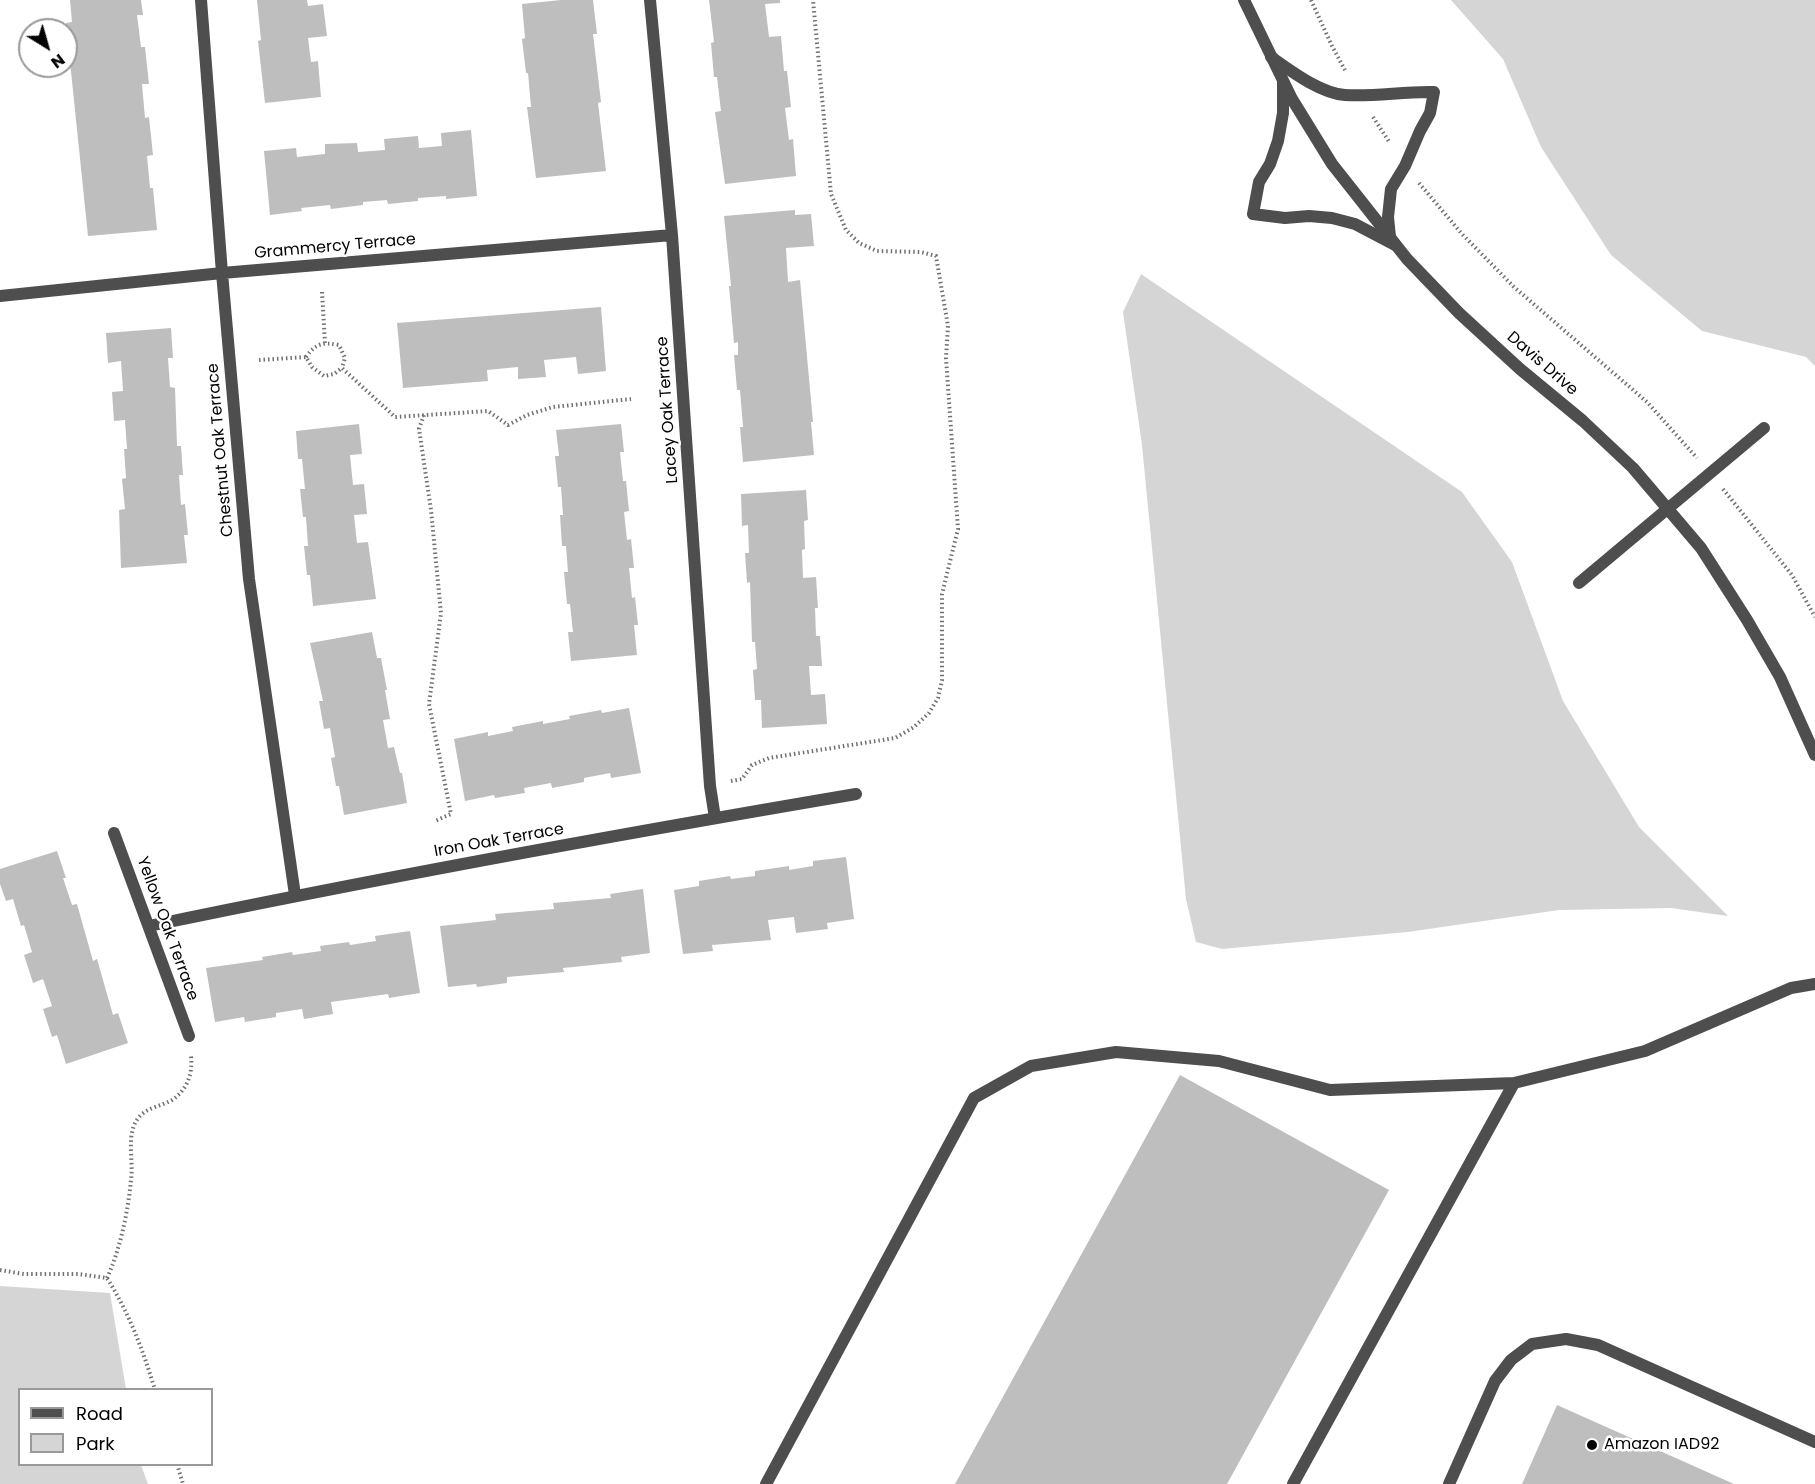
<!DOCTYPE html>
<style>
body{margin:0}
#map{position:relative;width:1815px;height:1484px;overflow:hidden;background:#fff;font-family:Poppins,sans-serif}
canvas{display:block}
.legend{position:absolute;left:18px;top:1388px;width:195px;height:78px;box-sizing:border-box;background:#fff;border:2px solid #999;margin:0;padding:8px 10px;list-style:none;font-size:18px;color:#000}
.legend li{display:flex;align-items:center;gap:12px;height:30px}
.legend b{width:30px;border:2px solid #999}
.north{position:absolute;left:18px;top:18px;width:60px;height:60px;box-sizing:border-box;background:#fff;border:2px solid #999;border-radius:50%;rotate:143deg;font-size:16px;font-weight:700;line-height:24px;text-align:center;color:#000}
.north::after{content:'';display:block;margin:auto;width:21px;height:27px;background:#000;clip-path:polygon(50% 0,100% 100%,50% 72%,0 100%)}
</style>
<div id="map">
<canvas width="1815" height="1484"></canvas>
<ul class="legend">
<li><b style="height:8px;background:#4e4e4e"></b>Road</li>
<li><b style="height:16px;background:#d5d5d5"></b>Park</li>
</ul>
<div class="north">N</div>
</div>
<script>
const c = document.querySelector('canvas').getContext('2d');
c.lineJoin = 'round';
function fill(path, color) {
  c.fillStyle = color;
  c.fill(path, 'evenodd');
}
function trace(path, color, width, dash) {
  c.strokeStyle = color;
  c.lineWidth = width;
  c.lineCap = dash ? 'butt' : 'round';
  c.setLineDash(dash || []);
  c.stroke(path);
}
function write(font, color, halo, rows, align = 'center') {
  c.font = font + ' Poppins,sans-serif';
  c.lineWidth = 5;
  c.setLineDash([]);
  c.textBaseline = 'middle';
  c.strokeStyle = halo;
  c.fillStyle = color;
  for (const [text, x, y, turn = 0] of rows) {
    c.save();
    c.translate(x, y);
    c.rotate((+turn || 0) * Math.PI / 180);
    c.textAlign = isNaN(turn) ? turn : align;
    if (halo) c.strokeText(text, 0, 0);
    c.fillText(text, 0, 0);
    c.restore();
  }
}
fill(new Path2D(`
 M1451,0H1815V366L1806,357L1702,331L1611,255L1541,147L1503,59Z
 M1141,274L1462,492L1512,562L1563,701L1639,827L1728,916L1671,908L1559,910L1408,932L1222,949L1196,942L1186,899L1142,445L1123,312Z
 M0,1286L110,1293L126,1389L20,1390V1464L141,1465L148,1484H0Z`), '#d5d5d5');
fill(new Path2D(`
 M70,0H141L143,15H137L141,47H145L149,84H142L145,118L149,117L153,155L147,156L150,188H153L157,230L88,236L66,23L72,22Z
 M257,0H307L308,6L323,4L327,36L308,38L311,62L318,61L321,97L265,103L258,41L261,40Z
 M561,0H593L597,34H593L601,102L598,103L606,171L536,178L527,107H531L528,73H526L522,39L525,38L522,4Z
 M709,0H780V3L765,4L769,37L781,36L784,71H787L791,107L785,108L789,140L793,139L796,176L725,184L715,112L721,111L717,77H714L711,43L714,42Z
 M471,130L477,196L446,199V196L418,198V201L388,204L387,200L363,202V205L331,209L330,205L301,208L302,211L270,215L264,151L296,148L297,157L325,154V144L357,143L358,152L385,150L384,139L418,136L419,148L442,146L441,133Z
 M795,210V215L811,214L814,246L786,248L788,282L800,280L813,422H811L814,455L743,462L740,427H743L740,390H737L734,355H738V342L734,343L729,286H731L724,216Z
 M601,307L606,371L578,374L576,357L544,360L546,377L518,379V367L487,370L488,381L403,388L397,323Z
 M171,328L173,358H168L170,387L175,388L177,446H181L183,475H179L181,505L185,504L188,535H184L187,563L121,568L119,510L125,509L122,479L126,478L124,449H127L125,420L114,421L112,392L123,391L121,361L108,363L106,333Z
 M359,424L362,454L350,455L353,485L364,484L367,514L354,515L357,543L368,542L376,599L313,606L310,575H307L304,546H308L306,517H303L300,489H305L302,459H298L296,431Z
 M621,424L624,452H620L623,481H626L629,511L624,512L627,540L631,539L634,568H629L632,598L635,597L638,625H634L637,655L571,661L568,632H573L570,604H567L564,572H568L566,546H562L560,515H563L561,487H558L555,456H559L556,430Z
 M806,490L808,520L804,521L805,549L802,550L803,578L816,577L818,608H815L816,636H820L822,666H809L811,695L825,694L827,724L762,728L761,700H755L753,670L757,669L755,642H752L750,582L747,583L745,553H749L748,525L742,526L741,494Z
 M372,632L377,658H381L387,690H385L390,719L383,720L388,748L394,747L400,773H402L407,803L344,815L339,786H336L331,758L335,757L330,728L324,729L319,701H323L310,643Z
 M629,708L641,773L611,778L610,773L584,778V782L552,788L551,783L524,788L525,793L495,798L494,795L465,801L454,739L488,732V736L513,731L512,727L543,721V724L570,719L569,716L601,710L602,713Z
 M57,851L66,878H63L72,905L77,904L93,961L97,959L113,1015L118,1013L128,1043L66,1064L57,1035L52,1037L43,1009L52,1006L43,979L33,983L24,955L32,952L24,925L21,926L13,899L6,901L0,884V869Z
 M846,857L854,919L827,923L828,929L796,933L794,917L768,920L771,940L712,945L713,951L683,954L674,890L699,886V881L730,876L731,879L755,876V871L789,866V870L813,866V861Z
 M643,889L650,953L621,957L622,962L563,968L564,972L507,977V983L477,987L476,984L448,987L440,926L496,920L495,914L554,909L553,903L611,898L610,894Z
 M410,931L420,993L389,998L388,994L331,1002L333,1014L304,1019L302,1009L276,1013V1017L245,1022L244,1017L215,1022L206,968L263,960L262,957L292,952L293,955L321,951L320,946L349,942L350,945L376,941L375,936Z
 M1180,1075L1389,1190L1227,1484H955Z
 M1557,1405L1734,1484H1522Z`), '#bebebe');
trace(new Path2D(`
 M1311,0L1332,46L1346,72
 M1373,117L1390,143
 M1419,183L1462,234L1514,287L1647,402L1697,458
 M322,292L325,343
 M306,357C316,343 323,342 339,345L345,358L342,368
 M259,360L306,357L312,367L324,376L334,374L342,368L395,417L488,411L508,425L527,415L553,407L631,399
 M424,415L419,429L431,510L441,613L429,704L451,814L435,821
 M1723,489L1792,575L1815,617
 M731,781L742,779L752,765L769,758L895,738L914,727L929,713L938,698L942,680V594L958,529L946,358L948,326L936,256L921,252L877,251L859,243L846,230L831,194L813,0
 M0,1270L24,1274H79L107,1278C129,1313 143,1350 155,1390
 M107,1278C120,1250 128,1212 131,1180C134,1160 125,1134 139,1117C148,1107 162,1106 172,1100C187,1090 193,1074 191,1056
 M177,1464L183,1484`), '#707070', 4, [1.5, 3]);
trace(new Path2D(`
 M1271,57C1291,71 1320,93 1345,95C1375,97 1404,91 1434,92L1430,113L1420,131L1405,166L1391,189L1388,217L1390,237
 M1283,82V113L1278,141L1270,164L1259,182L1253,214L1285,218L1309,216L1332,218L1355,224L1395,245
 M1579,583L1764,428
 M766,1484L974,1098L1031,1066L1116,1052L1219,1061L1330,1090L1514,1083L1645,1051L1791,988L1815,984
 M1293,1484L1514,1083
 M1449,1484L1495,1381L1511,1360L1532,1344L1566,1339L1598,1345L1815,1442`), '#4e4e4e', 12);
trace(new Path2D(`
 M201,0L222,273L249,579L295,895
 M650,0L672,235L710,786L715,818
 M0,296L222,273L672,235
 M114,833L189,1036
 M149,926C384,877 620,834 856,794`), '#4e4e4e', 12);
trace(new Path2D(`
 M1244,0L1292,99L1332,164L1407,259L1459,313L1520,369L1583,421L1633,468L1701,548L1747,620L1780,677L1815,755`), '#4e4e4e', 12);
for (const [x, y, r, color] of [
 [1592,1445,6,"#000"]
]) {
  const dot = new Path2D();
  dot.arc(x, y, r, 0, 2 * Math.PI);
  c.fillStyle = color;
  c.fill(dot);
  trace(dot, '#fff', 2);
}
write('16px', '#000', '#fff', [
 ["Grammercy Terrace",335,247,-5],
 ["Davis Drive",1542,364,41],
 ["Lacey Oak Terrace",668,410,-94],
 ["Chestnut Oak Terrace",221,450,-95],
 ["Iron Oak Terrace",499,841,-10],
 ["Yellow Oak Terrace",167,929,70]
]);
write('16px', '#000', '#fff', [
 ["Amazon IAD92",1604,1445]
], 'left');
</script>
